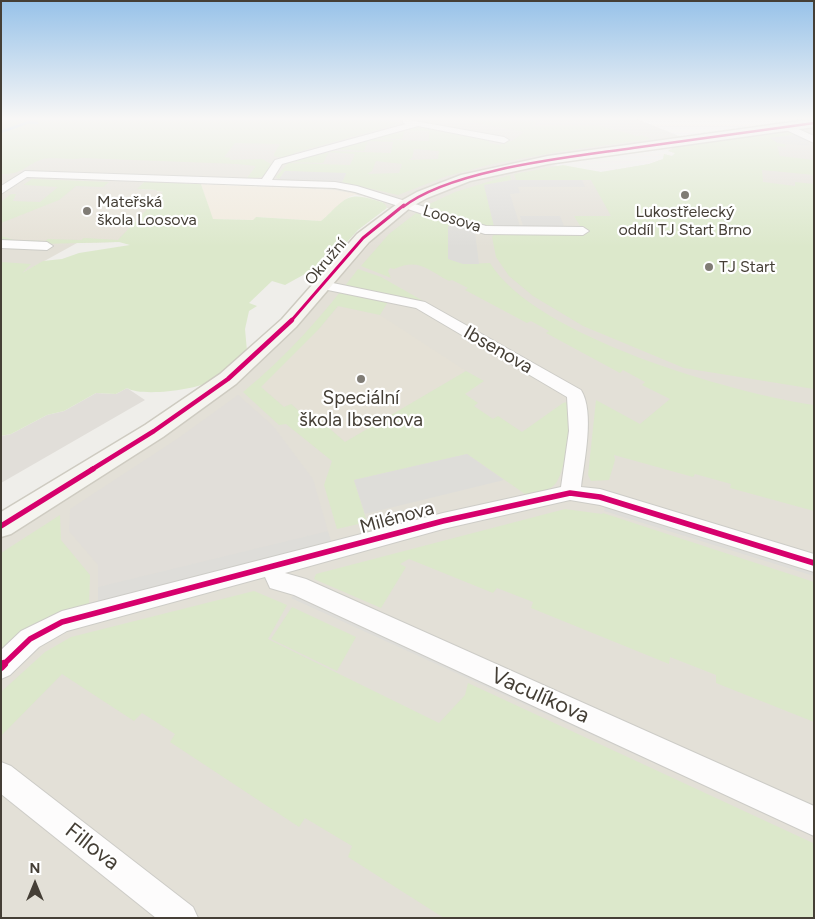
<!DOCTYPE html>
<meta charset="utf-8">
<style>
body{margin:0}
#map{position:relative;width:815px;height:919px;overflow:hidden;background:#efeeea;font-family:Figtree,sans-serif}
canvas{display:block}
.frame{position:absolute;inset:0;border:2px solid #453f36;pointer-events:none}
.north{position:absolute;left:10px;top:859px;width:50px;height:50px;-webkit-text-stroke:4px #fff;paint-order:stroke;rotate:0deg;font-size:14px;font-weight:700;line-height:20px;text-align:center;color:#453f36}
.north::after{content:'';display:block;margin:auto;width:18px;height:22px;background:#453f36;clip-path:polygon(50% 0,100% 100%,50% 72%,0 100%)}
</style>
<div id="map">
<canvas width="815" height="919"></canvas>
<div class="frame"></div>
<div class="north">N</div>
</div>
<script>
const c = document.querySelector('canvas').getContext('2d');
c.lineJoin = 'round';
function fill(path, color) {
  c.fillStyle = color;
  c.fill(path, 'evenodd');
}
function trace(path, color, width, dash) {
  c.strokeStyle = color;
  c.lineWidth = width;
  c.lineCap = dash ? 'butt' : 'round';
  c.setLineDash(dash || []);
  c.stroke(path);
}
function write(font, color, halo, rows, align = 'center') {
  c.font = font + ' Figtree,sans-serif';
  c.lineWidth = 4.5;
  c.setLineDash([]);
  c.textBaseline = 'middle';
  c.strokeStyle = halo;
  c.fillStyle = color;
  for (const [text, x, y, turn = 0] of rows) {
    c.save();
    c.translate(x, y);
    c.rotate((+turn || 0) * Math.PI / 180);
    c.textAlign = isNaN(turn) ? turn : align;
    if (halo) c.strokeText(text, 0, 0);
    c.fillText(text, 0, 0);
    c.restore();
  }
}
fill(new Path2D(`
 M247,119H637L684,138L501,166L475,173L413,195L391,208H387L382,202L362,196L334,190L145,181L138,189L158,190L119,242L77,243L19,275L1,280V159Z
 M814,126V918H1V536L234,385L300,323L381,231L400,214L428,198L451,187L491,174L544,164L601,172L608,171L649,164L663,159L664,154L672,156L675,153L668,151L673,147Z`), '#e3e0d7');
fill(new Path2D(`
 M201,184L334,190L357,194L349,197L321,221L256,217L254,220L212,219Z`), '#f1eadd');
fill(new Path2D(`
 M127,388L145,400L1,483V436L11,434L47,415L64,411L96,393L116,394Z
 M238,395L274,427L313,479L328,531L98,587V565L69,531L70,509L177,439Z`), '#e1ded9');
fill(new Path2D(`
 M74,188L164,192L118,240L84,238L82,240L48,239L45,241L14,240L1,236V223L59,200Z
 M338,306L380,315L466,371L345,442L321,421L314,424L291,404L284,407L261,387L318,330Z`), '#e5e1d6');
fill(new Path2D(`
 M1,119H384L402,123L294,153L297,155L283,158L274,156V154L280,144L235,143L224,157L231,158L229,160L262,159L271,164C268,177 260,179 247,178L256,166L237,164L82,158C70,161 50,156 40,160C25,166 21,175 1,174Z
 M456,119H535L541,120L532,126L596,125L638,136L642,135L651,139L563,151L492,164L447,176L398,195L342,182L346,174L285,171L279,179L276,177L288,163L350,165L355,154L329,152L323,163L291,162L330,151L391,153L393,142L368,141L364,151L336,149L370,139L429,141V131L405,130L402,139L374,138L411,127L428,128L489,140V143L500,145L508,140L512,141L524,132ZM414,149L439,151L438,159L408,160L412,158ZM376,161L402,164L399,173L367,174L372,171Z
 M783,131L797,134L771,138L778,143L785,144L786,147L777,146L780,156L814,160V175L762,170L763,182L795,186V182L814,184V389L684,368L583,326L533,296L509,276L496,257L492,237L495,234L584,232L574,216H611L591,180H516L514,174L563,165L601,172L649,164L663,159L664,154L672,156L675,153L668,151L685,143Z
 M510,175L511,180L484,185L494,226L489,228L423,207L455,192Z
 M32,179L109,182L103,187L76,186L59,200L1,223V202L11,194H16L13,201L40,202L58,187L23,185Z
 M145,181L201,184L213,219L253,220L256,217L321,221C343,202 345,190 375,200C381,202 385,202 387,208L358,230L338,252V257H331L323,264L285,285L272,281L249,303L257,306L249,311L245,329L247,351C236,361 224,374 211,381C196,390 141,397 127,388L116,394L96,393L64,411L47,415L11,434L1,436V262L31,264L22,273L43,261L62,259L79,253L130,245L119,242L42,244L1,242V236L14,240L45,241L48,239L81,240L84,238L118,240L163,192L156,191L157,190L137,189Z
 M416,213L454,225L448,226L463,264L490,263C534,336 731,393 814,405V511L730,488L731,484L695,474L693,477L614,455L615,460L609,480L591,481L588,475L596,400L640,424L670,399L642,385L645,382L623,370L620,373L546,333L549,331L531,321L527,323L465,290L468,288L452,280L449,281C426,269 419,258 394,269L390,268L388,271L391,278L361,266L389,234Z
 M358,269L381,277L425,302L392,295L380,315L338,306L318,330L261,387L284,407L291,404L314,424L321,421L345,442L466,371L484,381L465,394L478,403L474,406L493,419L498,416L522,432L563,403L571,401C570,420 567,468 556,483C550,491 537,493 528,496L467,454L354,480L367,522L337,529L324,485L332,461L286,424L279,425L243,392C287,356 324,314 358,269Z
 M565,509L602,514L603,513L814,582V722L716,683V675L670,657L669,664L531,608L533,602L497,588L493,593L409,559L400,564L406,567L381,608L314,579L316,574Z
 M60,515L61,540L90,575L89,606L1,654V553Z
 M254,591L287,605L268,639L439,723L465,695L468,683L813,843V918H444L348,857L352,846L305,818L299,827L170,742L175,734L142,713L134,721L62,674L1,736V692L45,652L71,637Z
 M292,607L356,637L337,671L271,639Z`), '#dce8cb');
fill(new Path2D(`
 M796,135L808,141L810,146L778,143L770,138Z
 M285,171L346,173L342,182L279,179Z
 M513,180H582L585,187H518L520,193L510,194L520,226H494L484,185Z
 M520,216H560L564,226H523Z
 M454,225L475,232L479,264H463L448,259V226Z
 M467,454L504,480L365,514L354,480Z
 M606,504L814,566V576L604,511Z
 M328,531L334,551L98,612V587Z
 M298,590L814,825V836L291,598Z`), '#deddd9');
trace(new Path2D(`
 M1,132L29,122L37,123`), '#bdd7eb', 2.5);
const street = new Path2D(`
 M403,119L504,137L509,140L504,143L418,126L282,164L272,180L335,182L357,186L486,226L583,227L589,231L583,235L485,234L355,192L335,188L27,177L1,194V186L25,171L262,179L275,160L406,124L403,123Z
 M787,124L814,136V143L784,129V125Z
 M1,240L47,242L53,246L47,250L1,248Z
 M323,281L425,302L581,390C595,412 584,462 581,487L600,489L814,554V572L600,505L570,500L443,529L285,573L306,579L814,806V836L294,595L270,588L265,577L67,631L39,647L10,675L1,679V650L21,631L62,611L443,513L561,487L569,431L567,397L416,308L318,288L316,285Z
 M1,762L11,766L193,907L198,918H156L1,794Z`);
const secondary = new Path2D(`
 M814,119V127L548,164L470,181L427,198L411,207L369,242L296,327L236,384L163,437L11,534L1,537V512L145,425L220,374L282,319L357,234L401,201L417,192L461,175L548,156Z`);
trace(street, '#cdccc7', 2);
trace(secondary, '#cecbc1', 3);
fill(street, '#fdfcfc');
fill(secondary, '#f5f4ef');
trace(new Path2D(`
 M403,207C451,169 572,157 633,148C693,140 754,131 814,123`), '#d6006c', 2.5);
trace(new Path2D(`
 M291,321L363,238L404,205`), '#d6006c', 3);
trace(new Path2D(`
 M91,470L154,431L228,379L292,320`), '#d6006c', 4.5);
trace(new Path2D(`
 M1,526L93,469
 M3,665L30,639L62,622L443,521L570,493L600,497L814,563`), '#d6006c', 5.5);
trace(new Path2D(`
 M1,667L4,664`), '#d6006c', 8);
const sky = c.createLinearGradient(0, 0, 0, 247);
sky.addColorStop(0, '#97c2e9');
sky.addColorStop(0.48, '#f8f7f6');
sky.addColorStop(1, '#f8f7f600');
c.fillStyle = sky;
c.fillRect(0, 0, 815, 247);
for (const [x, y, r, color] of [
 [685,195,5,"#807c75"],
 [87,211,5,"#807c75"],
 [709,267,5,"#807c75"],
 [361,379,5,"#807c75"]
]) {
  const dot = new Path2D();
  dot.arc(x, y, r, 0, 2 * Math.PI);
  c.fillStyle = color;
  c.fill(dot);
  trace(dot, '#fff', 2);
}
write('16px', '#453f36', '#fff', [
 ["Mateřská",97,202],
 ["škola Loosova",97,220],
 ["Lukostřelecký",685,212,"center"],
 ["oddíl TJ Start Brno",685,230,"center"],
 ["TJ Start",719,267]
], 'left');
write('16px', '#453f36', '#fff', [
 ["Loosova",452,219,17],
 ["Okružní",326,262,-50]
]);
write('19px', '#453f36', '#fff', [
 ["Ibsenova",498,350,30],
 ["Milénova",397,518,-15]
]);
write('19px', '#453f36', '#fff', [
 ["Speciální",361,398],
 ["škola Ibsenova",361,420]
]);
write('22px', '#453f36', '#fff', [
 ["Vaculíkova",540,696,24],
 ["Fillova",92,847,38]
]);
</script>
